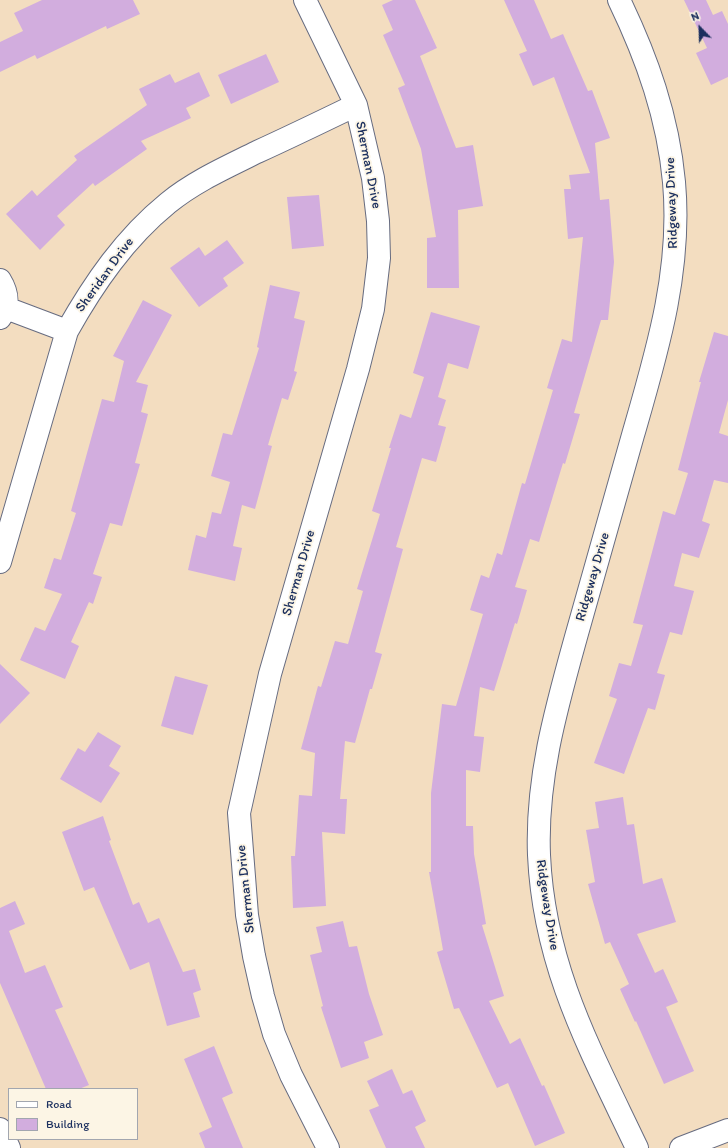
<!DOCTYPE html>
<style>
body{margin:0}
#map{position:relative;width:728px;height:1148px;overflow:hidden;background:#f3ddc0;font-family:Itim,sans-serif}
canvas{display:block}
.legend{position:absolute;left:8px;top:1088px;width:130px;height:52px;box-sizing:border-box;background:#fcf5e5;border:1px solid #a2a6af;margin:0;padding:5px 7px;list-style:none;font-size:12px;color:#1b2f5e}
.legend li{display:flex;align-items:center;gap:8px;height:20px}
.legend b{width:20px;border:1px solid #a2a6af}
.north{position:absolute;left:680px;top:8px;width:40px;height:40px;-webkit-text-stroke:3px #fcf5e5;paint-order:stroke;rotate:337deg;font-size:11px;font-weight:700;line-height:16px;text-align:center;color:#1b2f5e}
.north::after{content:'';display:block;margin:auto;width:14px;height:18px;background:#1b2f5e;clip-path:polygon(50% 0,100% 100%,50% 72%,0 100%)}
</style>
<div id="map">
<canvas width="728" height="1148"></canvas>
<ul class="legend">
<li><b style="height:5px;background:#fff"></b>Road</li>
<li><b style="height:11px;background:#d2adde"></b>Building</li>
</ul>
<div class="north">N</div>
</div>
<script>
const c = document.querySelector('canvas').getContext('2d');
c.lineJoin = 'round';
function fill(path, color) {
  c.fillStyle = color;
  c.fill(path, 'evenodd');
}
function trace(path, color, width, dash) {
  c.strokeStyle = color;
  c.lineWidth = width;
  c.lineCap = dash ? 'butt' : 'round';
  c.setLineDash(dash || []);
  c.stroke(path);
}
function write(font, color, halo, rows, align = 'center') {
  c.font = font + ' Itim,sans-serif';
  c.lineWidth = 3.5;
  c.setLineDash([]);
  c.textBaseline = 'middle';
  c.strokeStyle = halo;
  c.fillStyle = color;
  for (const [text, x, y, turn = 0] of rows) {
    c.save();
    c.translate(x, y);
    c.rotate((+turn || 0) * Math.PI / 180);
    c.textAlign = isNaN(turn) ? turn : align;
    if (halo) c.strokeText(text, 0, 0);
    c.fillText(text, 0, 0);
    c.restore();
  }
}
fill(new Path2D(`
 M42,0H133L140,14L107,29L106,26L37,59L35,55L0,72V42L23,31L14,13Z
 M393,0H415L437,48L420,56L456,148L473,145L483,206L458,210L459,288H427V238L436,237L421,149L398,88L405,85L383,35L393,30L382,5Z
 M504,0H534L551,39L563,34L588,91L592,90L610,138L595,143L600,200L609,199L614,262L608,320H601L574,413L580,414L565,464L563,463L539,542L530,539L515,587L527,590L517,624L515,623L494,691L480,687L474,736L484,737L480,772L466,770V826H473L474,854L486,924L482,925L504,996L489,1001L510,1044L520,1038L542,1086L544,1085L565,1133L535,1146L508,1083L497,1088L459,1008L454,1009L437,952L443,950L429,872H431V793L442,704L456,706L483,614L470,610L481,575L489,578L497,553L502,555L522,483L525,484L553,390L547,388L562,339L572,342L583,237L568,239L564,189H571L569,175L590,173L554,77L533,86L519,54L527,51Z
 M684,0H706L713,15L722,11L728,24V77L711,85L696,53L707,48Z
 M266,54L279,82L231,104L218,75Z
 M199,72L210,96L186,108L191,118L141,141L147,149L95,186L93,183L57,216L65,225L40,250L6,214L32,190L37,196L77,160L74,156L147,105L139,89L170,74L175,83Z
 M319,195L324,246L292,249L287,197Z
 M227,240L244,263L223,278L228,286L199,307L170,268L199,247L205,256Z
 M270,285L300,292L294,318L305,321L294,371L297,372L288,400L282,398L268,445L272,446L255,509L242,505L233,546L242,548L235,581L188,570L196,535L206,538L212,512L221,514L230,482L211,476L223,433L232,435L259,348L257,347Z
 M143,300L172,315L136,382L148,385L141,412L148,414L135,463L140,464L122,526L110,523L93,574L102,577L93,604L89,602L71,642L79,646L65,679L20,660L35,627L45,631L62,594L44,588L54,558L61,560L76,513L71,511L102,399L114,402L124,361L113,356Z
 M431,312L480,326L468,369L448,363L438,397L446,400L438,425L446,427L436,462L422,458L396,547L403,549L375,652L382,654L372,689H370L355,743L345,741L340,799H347L345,834L322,832L326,906L293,908L291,856H295L299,795L312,796L315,753L301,749L318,686L321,687L335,641L348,644L363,591L357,589L380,514L372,511L391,448H389L400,414L411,418L424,377L413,373Z
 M714,332L728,336V400L719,433L728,436V483L714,480L702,521L710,524L699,558L682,553L674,586L694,591L682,635L670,632L657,673L665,675L655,710L648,708L624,774L594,763L617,699L609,696L619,663L631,666L643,625L633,623L663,511L675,515L688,473L678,470L701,382H699Z
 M0,664L30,693L0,724Z
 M175,676L208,685L193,735L161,726Z
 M98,732L121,746L109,766L120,773L101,803L60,779L78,748L85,752Z
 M623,797L627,825L634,824L643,884L662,878L676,922L637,934L655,973L663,969L678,1002L666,1007L694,1071L664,1084L636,1021L635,1022L620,989L629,984L610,942L605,944L588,884L595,882L586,830L599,828L595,802Z
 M103,816L111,840L109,841L133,905L139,902L148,923L159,918L183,972L195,969L201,990L193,993L200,1017L167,1026L149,962L130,970L94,887L84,891L62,832Z
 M15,901L25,924L9,931L25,973L45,965L63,1007L55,1010L89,1085L79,1089H46L0,983V908Z
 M343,921L349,947L357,946L369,994L383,1035L364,1042L369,1058L341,1068L321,1007L323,1006L310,955L322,952L316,927Z
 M214,1046L233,1093L222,1098L243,1148H205L199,1133L212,1127L184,1059Z
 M392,1069L403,1094L412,1090L426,1121L415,1127L425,1148H386L369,1110L379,1106L367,1081Z`), '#d2adde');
const minor = new Path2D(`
 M305,0L356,105L373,178L378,221L379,258L373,309L358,369L270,674L239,813L247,915L254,956L263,996L274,1034L291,1075L328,1148
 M619,0C647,58 668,117 674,182C682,270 657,352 633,435C614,503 595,570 576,637C556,709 536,779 539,855C544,967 590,1049 637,1148
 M0,280C8,293 9,306 0,318
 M6,308L67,331
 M0,562L67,331C94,283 125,238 168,203C195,181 227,167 257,152C290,137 323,121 356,105
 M0,1129L9,1148
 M681,1148L728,1130`);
trace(minor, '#676c80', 24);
trace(minor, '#fff', 22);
write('14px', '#1b2f5e', '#fcf5e5', [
 ["Sherman Drive",368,165,79],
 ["Ridgeway Drive",672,203,-92],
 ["Sheridan Drive",105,275,-54],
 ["Sherman Drive",299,573,-74],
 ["Ridgeway Drive",593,577,-74],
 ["Sherman Drive",246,889,-96],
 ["Ridgeway Drive",547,905,81]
]);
</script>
